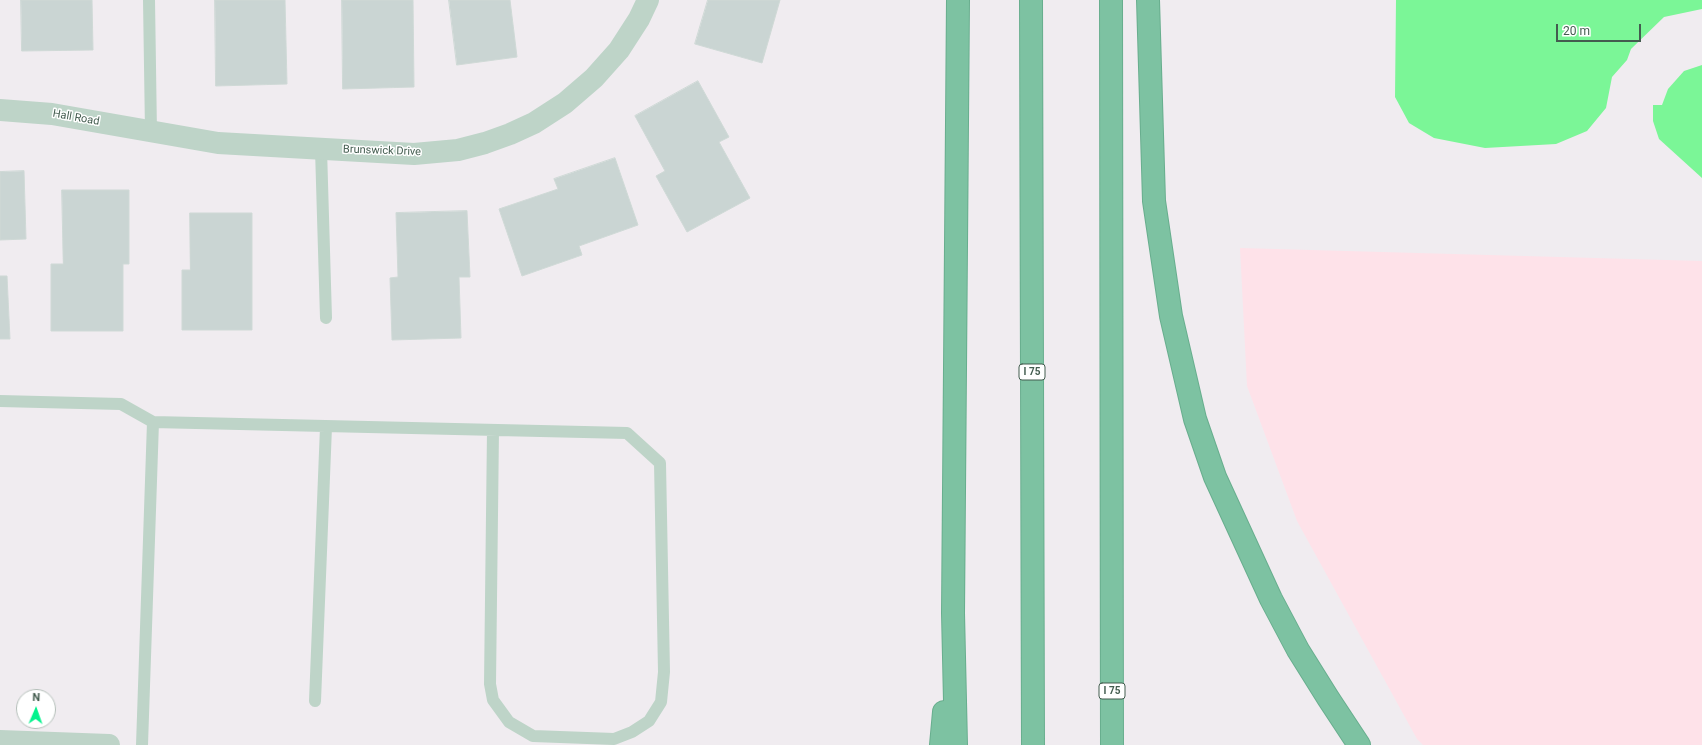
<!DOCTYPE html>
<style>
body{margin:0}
#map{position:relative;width:1702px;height:745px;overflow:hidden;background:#f0ecf0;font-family:Roboto,sans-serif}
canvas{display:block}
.north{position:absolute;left:16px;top:689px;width:40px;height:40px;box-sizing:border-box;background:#fff;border:1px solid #b4beb9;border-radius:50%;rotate:2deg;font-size:11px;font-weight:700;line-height:16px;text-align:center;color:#435c4f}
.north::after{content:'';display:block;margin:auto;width:14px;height:18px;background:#03f38d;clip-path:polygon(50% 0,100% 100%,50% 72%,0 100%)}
.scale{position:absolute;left:1556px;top:24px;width:85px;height:18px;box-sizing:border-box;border:2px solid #435c4f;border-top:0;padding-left:5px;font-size:12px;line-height:14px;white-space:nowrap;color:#435c4f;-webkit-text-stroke:3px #fff;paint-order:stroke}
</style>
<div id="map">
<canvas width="1702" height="745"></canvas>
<div class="north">N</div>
<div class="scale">20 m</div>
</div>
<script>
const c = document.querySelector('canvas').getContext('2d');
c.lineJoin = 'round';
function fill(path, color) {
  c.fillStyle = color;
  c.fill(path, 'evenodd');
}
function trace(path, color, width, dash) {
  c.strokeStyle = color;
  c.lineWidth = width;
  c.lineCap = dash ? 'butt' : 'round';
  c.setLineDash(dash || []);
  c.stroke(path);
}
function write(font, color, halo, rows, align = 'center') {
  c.font = font + ' Roboto,sans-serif';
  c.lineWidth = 3;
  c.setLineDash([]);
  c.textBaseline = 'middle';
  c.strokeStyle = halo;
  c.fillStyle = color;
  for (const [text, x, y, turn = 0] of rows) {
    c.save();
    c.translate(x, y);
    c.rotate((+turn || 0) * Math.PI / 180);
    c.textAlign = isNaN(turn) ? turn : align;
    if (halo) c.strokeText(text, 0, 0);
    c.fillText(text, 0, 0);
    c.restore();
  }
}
fill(new Path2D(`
 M1240,248L1702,261V745H1423L1417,739L1297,521L1247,386Z`), '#fee2e9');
fill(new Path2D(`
 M1396,0H1702V9L1664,17L1631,49L1627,60L1612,77L1606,108L1587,131L1556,144L1485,148L1434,138L1409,123L1395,97Z
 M1702,65V178L1659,139L1653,121V105H1662L1668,89L1684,71Z`), '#7bf697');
const building = new Path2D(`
 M21,0H92L93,50L22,51Z
 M215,0H285L287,84L216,86Z
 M342,0H413L414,87L343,89Z
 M449,0H510L517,57L457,65Z
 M708,0H780L762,63L695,44Z
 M698,81L729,137L719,142L750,198L687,232L656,176L665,171L635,116Z
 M615,158L638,225L579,246L582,255L522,276L499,209L558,189L554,179Z
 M24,171L26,239L0,240V172Z
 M62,190H129V264H123V331H51V264H63Z
 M467,211L470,277H459L461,338L392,340L390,278L398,277L396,213Z
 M190,213H252V330H182V270H190Z
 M0,276H7L10,339H0Z`);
fill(building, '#cad5d3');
trace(building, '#cfd9d6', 1);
const highway = new Path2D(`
 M1031,0L1033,745
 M1111,0L1112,745
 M1148,0L1154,201L1171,316L1195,419L1215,477L1271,599L1298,650L1328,698L1359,745
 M941,745L944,712
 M956,745L953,613L958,0`);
trace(highway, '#68ae8e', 24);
trace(new Path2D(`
 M149,0L151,132
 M321,149L326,318
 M0,401L121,404L153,422
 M315,701L326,427
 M142,745L153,422C311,427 469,430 627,433L660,463L664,672L661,702L649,721L632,732L614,739L533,736L509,722L493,700L490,684L493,430`), '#bed4c8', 12);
trace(new Path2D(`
 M0,110L52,114L218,143L414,154L458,150L485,143L510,134L534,123L565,103L594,78L619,50L639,19L648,0
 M0,741L109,745`), '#bed4c8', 22);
trace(highway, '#7dc2a2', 22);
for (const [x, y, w] of [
 [1032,372,26],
 [1112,691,26]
]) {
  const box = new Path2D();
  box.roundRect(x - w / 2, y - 8, w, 16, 3);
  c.fillStyle = '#fff';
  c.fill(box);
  trace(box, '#435c4f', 1);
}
write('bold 10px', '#435c4f', null, [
 ["I 75",1032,372],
 ["I 75",1112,691]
]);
write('11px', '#435c4f', '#fff', [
 ["Hall Road",76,118,10],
 ["Brunswick Drive",382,151,2]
]);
</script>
